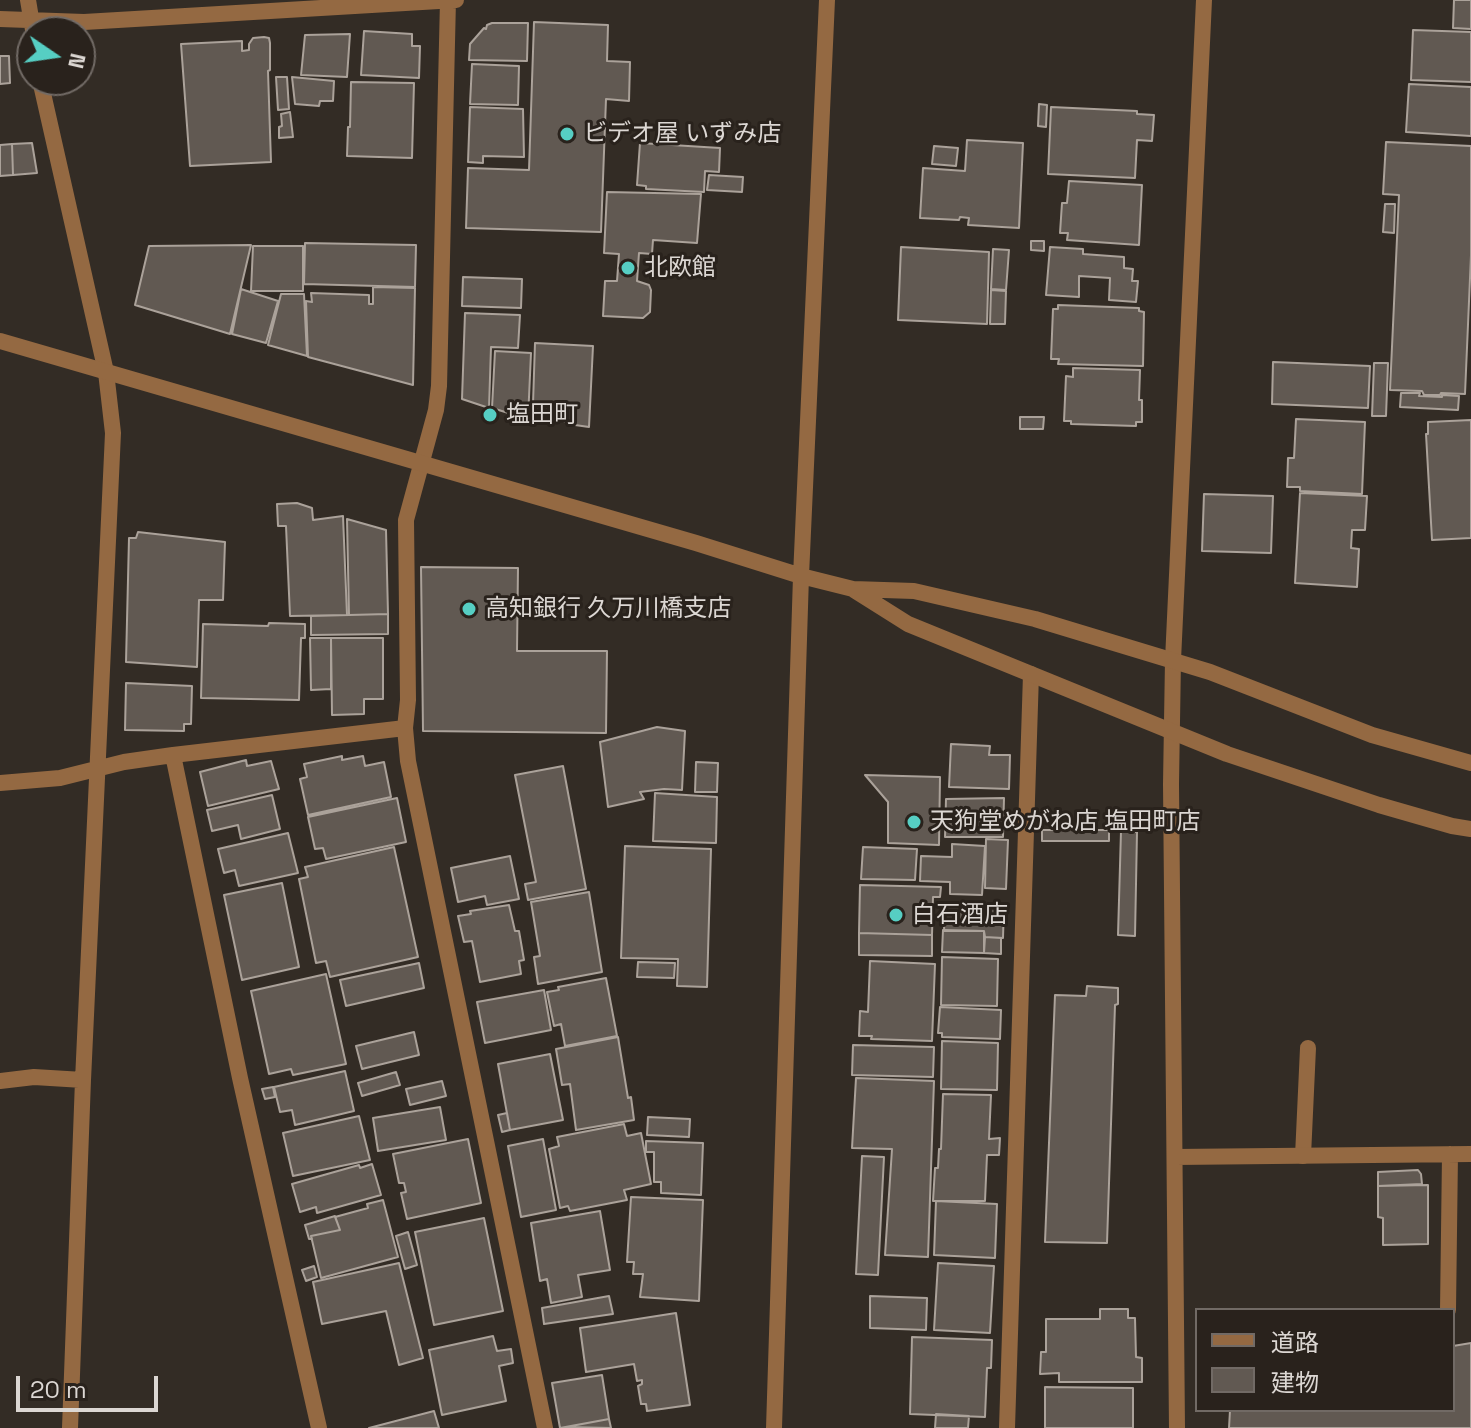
<!DOCTYPE html>
<meta charset="utf-8">
<style>
body{margin:0}
#map{position:relative;width:1471px;height:1428px;overflow:hidden;background:#332c25;font-family:"Space Grotesk","Noto Sans JP",sans-serif}
canvas{display:block}
.legend{position:absolute;left:1195px;top:1308px;width:260px;height:104px;box-sizing:border-box;background:#29221c;border:2px solid #716a65;margin:0;padding:10px 14px;list-style:none;font-size:24px;color:#dcd7d3}
.legend li{display:flex;align-items:center;gap:16px;height:40px}
.legend b{width:40px;border:2px solid #716a65}
.north{position:absolute;left:16px;top:16px;width:80px;height:80px;box-sizing:border-box;background:#29221c;border:2px solid #716a65;border-radius:50%;rotate:103deg;font-size:22px;font-weight:700;line-height:32px;text-align:center;color:#dcd7d3}
.north::after{content:'';display:block;margin:auto;width:28px;height:36px;background:#56cec3;clip-path:polygon(50% 0,100% 100%,50% 72%,0 100%)}
.scale{position:absolute;left:16px;top:1376px;width:142px;height:36px;box-sizing:border-box;border:4px solid #dcd7d3;border-top:0;padding-left:10px;font-size:24px;line-height:28px;white-space:nowrap;color:#dcd7d3;-webkit-text-stroke:6px #29221c;paint-order:stroke}
</style>
<div id="map">
<canvas width="1471" height="1428"></canvas>
<ul class="legend">
<li><b style="height:10px;background:#946942"></b>道路</li>
<li><b style="height:22px;background:#615952"></b>建物</li>
</ul>
<div class="north">N</div>
<div class="scale">20 m</div>
</div>
<script>
const c = document.querySelector('canvas').getContext('2d');
c.lineJoin = 'round';
function fill(path, color) {
  c.fillStyle = color;
  c.fill(path, 'evenodd');
}
function trace(path, color, width, dash) {
  c.strokeStyle = color;
  c.lineWidth = width;
  c.lineCap = dash ? 'butt' : 'round';
  c.setLineDash(dash || []);
  c.stroke(path);
}
function write(font, color, halo, rows, align = 'center') {
  c.font = font + ' "Space Grotesk","Noto Sans JP",sans-serif';
  c.lineWidth = 6;
  c.setLineDash([]);
  c.textBaseline = 'middle';
  c.strokeStyle = halo;
  c.fillStyle = color;
  for (const [text, x, y, turn = 0] of rows) {
    c.save();
    c.translate(x, y);
    c.rotate((+turn || 0) * Math.PI / 180);
    c.textAlign = isNaN(turn) ? turn : align;
    if (halo) c.strokeText(text, 0, 0);
    c.fillText(text, 0, 0);
    c.restore();
  }
}
const building = new Path2D(`
 M1454,0H1471V29L1453,28Z
 M534,22L608,25L607,61L630,62L629,101L606,99L601,232L466,228L468,168L529,170Z
 M492,23H528L527,61L469,60L470,44L484,28L486,29L487,25Z
 M1413,30L1471,32V82L1411,80Z
 M364,31L412,34V46H420L419,78L361,75Z
 M350,34L347,77L301,75L305,35Z
 M264,37L269,38L270,43V70L268,71L271,162L190,166L181,44L242,41V51L249,50V44L253,38Z
 M0,56H9L10,83L0,84Z
 M472,64L519,66L518,105L470,104Z
 M276,77H287L289,109L278,110Z
 M292,77L334,81L333,101H320L319,106L295,104Z
 M351,82L414,83L412,158L347,156L348,127H350Z
 M1409,84L1471,87V136L1406,132Z
 M1039,104L1047,105L1046,127L1038,126Z
 M470,107L523,109L524,157L483,156V163L468,162Z
 M1051,107L1137,111V114L1154,115L1152,141L1137,140L1135,178L1048,174Z
 M290,112L293,137L279,138V127L282,126L281,114Z
 M967,140L1023,143L1019,228L968,225L969,218L960,217L959,220L920,218L923,168L965,171Z
 M1386,142L1471,146V255L1465,394L1441,393L1440,395H1424L1422,391L1390,390L1399,195L1383,194Z
 M32,143L37,173L13,175L12,144Z
 M640,143L720,148L719,172L705,171L704,192L646,189V186L637,185Z
 M12,144L13,175L0,176V145Z
 M934,146L958,148L956,166L932,164Z
 M709,175L743,177L742,192L707,190Z
 M1069,181L1142,185L1139,245L1067,240L1068,233H1060L1062,203H1067Z
 M607,192L701,194L697,243L653,240L652,254L639,253L637,281L649,285L651,290L650,312L643,318L603,316L605,281H617L619,254L604,253Z
 M1385,204H1395L1394,233L1383,232Z
 M1031,241H1044V251L1031,250Z
 M305,243L416,245L415,287L304,284Z
 M251,245L230,334L135,305L149,246Z
 M253,246H303V291H251Z
 M901,247L989,252L987,324L898,320Z
 M1050,247L1083,249V254L1124,257V268L1133,269L1132,281H1138L1136,302L1109,300L1110,278L1079,276V297L1046,295Z
 M993,249L1009,250L1006,290L991,289Z
 M463,277L522,279L521,308L462,306Z
 M373,287L415,288L413,385L308,357L306,301L312,302L311,293L369,295V304H373Z
 M241,289L278,301L266,343L232,334Z
 M991,290L1006,291L1005,324H990Z
 M281,294H304L307,356L268,345Z
 M1058,305L1139,308V311L1144,312L1143,366L1058,364L1059,359H1051L1053,309H1058Z
 M465,313L520,315L518,348L491,347L489,408L462,399Z
 M535,343L593,346L589,427L568,424L556,416L548,405L533,404Z
 M495,351L531,353L528,419L492,408Z
 M1273,362L1370,366L1368,408L1272,404Z
 M1374,363H1388L1386,416H1372Z
 M1073,368L1140,370L1139,400H1142V422H1136V426L1071,424V421H1064L1066,376L1073,377Z
 M1401,393H1420L1419,396L1442,397V395L1459,396L1458,410L1400,407Z
 M1020,417H1044L1043,429H1020Z
 M1296,419L1365,422L1362,494L1300,491V487H1287L1288,458H1294Z
 M1471,420V538L1432,540L1426,434H1428V422Z
 M1300,493L1367,496L1365,530H1352L1351,548L1359,549L1357,587L1295,583Z
 M1204,494L1273,496L1271,553L1202,551Z
 M297,503L312,508L313,520L343,516L347,615L290,616L286,526H278L277,504Z
 M347,519L386,530L388,614L349,615Z
 M138,532L225,542L223,600H199L197,667L126,662L129,538H136Z
 M421,567L518,568L517,651H607L606,733L423,731Z
 M388,614V634L311,635V616Z
 M269,623L305,624V638H301L299,700L201,698L203,624L268,626Z
 M310,638H331V689L311,690Z
 M331,638H383V699H364V714L332,715Z
 M126,683L192,686L191,724H184V731L125,730Z
 M657,727L685,731L682,790L664,789L640,792L644,799L608,807L600,742Z
 M951,744L990,746L989,755H1010L1009,789L949,787Z
 M342,756V760L363,756L365,766L384,762L391,797L308,815L300,779L307,777L304,764Z
 M246,760L247,766L271,761L279,789L208,806L200,772Z
 M696,762L718,763L717,792H695Z
 M563,766L586,889L528,900L525,884L536,882L515,775Z
 M865,775L940,777L939,845L888,843V802Z
 M655,793L717,797L716,843L653,841Z
 M272,795L280,829L241,839L238,825L212,831L207,810Z
 M397,798L406,842L326,859L323,848L315,849L308,817Z
 M1004,798L1003,837H945L946,799Z
 M1042,830H1109V841H1042Z
 M1121,831L1137,832L1135,936L1118,935Z
 M288,833L298,873L239,886L235,870L224,873L218,849Z
 M986,839L1008,840L1006,889L985,888Z
 M952,844L985,846L982,895L950,894V882L920,881L921,856L952,857Z
 M625,846L711,849L707,987L677,986L678,959L621,958Z
 M394,847L418,957L330,977L326,961L316,963L299,879L308,877L305,867Z
 M863,847L917,849L915,880L861,879Z
 M510,856L519,899L487,905L485,896L458,902L451,868Z
 M282,883L299,967L242,980L224,895Z
 M860,885L941,887L940,897H933L932,935L859,933Z
 M589,892L602,972L538,984L534,957L540,956L531,902Z
 M945,902L1004,904L1003,938L985,937L984,931H944Z
 M509,905L515,931H519L524,960L519,961L521,974L480,982L472,941L464,942L458,916L471,914L470,911Z
 M943,930L984,931V953L942,952Z
 M859,933L932,935V956L859,955Z
 M985,937L1001,938V954L984,953Z
 M942,957L998,959L997,1006L941,1005Z
 M870,961L935,964L932,1041L871,1039L872,1036H859L860,1011L868,1012Z
 M638,962L675,963L674,978L637,977Z
 M419,963L424,988L346,1006L340,980Z
 M326,974L346,1064L293,1075L291,1069L269,1074L251,991Z
 M606,978L617,1036L565,1046L561,1024L554,1026L547,992L559,990L558,987Z
 M1087,986L1118,988V1004L1115,1005L1107,1243L1045,1242L1055,995L1086,996Z
 M544,990L551,1030L485,1043L477,1002Z
 M940,1007L1001,1010L1000,1039L942,1037V1033H938Z
 M414,1032L419,1055L362,1069L356,1046Z
 M618,1037L628,1098L631,1097L634,1120L576,1130L570,1084L562,1085L556,1049Z
 M942,1041L998,1043L997,1090L941,1089Z
 M853,1045L934,1047L933,1077L852,1075Z
 M550,1054L563,1120L510,1130L498,1064Z
 M345,1071L354,1111L295,1125L292,1110L280,1112L274,1087Z
 M396,1072L400,1085L362,1096L358,1083Z
 M856,1078L934,1081L928,1257L885,1255L892,1149L852,1148Z
 M442,1081L446,1096L410,1105L406,1089Z
 M273,1087L275,1097L265,1099L262,1089Z
 M943,1094L991,1095L989,1139L1000,1138L999,1155H987L985,1201H933L935,1168H938L939,1149H941Z
 M440,1107L446,1140L378,1151L373,1118Z
 M507,1113L510,1130L502,1132L498,1115Z
 M359,1116L370,1160L293,1176L283,1133Z
 M648,1117L690,1119L689,1137L647,1135Z
 M624,1124L627,1136L641,1133L651,1184L624,1190L627,1200L570,1211L568,1206L560,1208L549,1149L559,1146L557,1137Z
 M468,1139L481,1203L407,1219L401,1193L406,1192L404,1183H399L393,1154Z
 M543,1139L556,1210L521,1217L508,1146Z
 M646,1141L703,1143L701,1195L661,1193V1182H654V1152H646Z
 M862,1156L884,1157L878,1275L856,1274Z
 M372,1164L381,1195L317,1213L316,1207L300,1212L292,1184L359,1165L360,1168Z
 M1418,1170L1421,1174L1422,1184L1378,1186V1172Z
 M1428,1185V1244L1383,1245V1218L1378,1217V1186Z
 M631,1197L703,1200L699,1301L640,1297L643,1274H633L634,1262H627Z
 M383,1200L398,1257L321,1278L311,1236L340,1230L335,1217L368,1208L367,1204Z
 M936,1201L997,1204L995,1258L934,1255Z
 M600,1211L610,1270L578,1275L582,1297L551,1303L547,1279L540,1281L531,1223Z
 M335,1216L340,1230L311,1236L312,1239H309L305,1225Z
 M484,1218L503,1311L434,1325L415,1232Z
 M408,1232L417,1265L405,1269L396,1236Z
 M399,1263L423,1358L399,1365L386,1311L322,1324L313,1282Z
 M938,1263L994,1266L990,1333L934,1330Z
 M314,1266L317,1277L306,1281L302,1270Z
 M609,1296L613,1314L544,1324L542,1308Z
 M870,1296L927,1298L926,1330L870,1328Z
 M1100,1309H1128V1318H1135L1136,1357L1142,1358V1382H1059V1373L1040,1374L1041,1352H1046V1319H1100Z
 M676,1313L690,1405L647,1411L646,1404H641L638,1386L642,1384V1380L637,1381L634,1364L586,1372L580,1328Z
 M493,1336L497,1351L511,1349L513,1363L499,1366L506,1401L442,1415L429,1350Z
 M912,1337L992,1340L991,1368H987L985,1417L910,1414Z
 M1471,1343V1428H1229L1230,1410H1453V1346Z
 M602,1375L609,1419L560,1428L552,1383Z
 M1045,1387L1133,1388V1428H1045Z
 M434,1411L439,1428H369Z
 M936,1414L969,1416L968,1428H935Z
 M609,1419L611,1428L566,1427Z`);
fill(building, '#615952');
trace(building, '#aba29a', 2);
trace(new Path2D(`
 M1303,1156L1308,1048`), '#946942', 16);
trace(new Path2D(`
 M28,0L33,30
 M448,0L439,386L436,410L406,520L408,700L405,728L408,761L545,1428
 M0,19L84,22L456,0
 M40,80L106,372L113,433L83,1080L70,1428
 M173,755L240,1078L319,1428
 M0,783L60,778L124,762L173,755L405,728
 M0,1081L34,1077L83,1080
 M1175,1157L1471,1154
 M1448,1310L1450,1154
 M1007,1428L1031,674
 M1177,1428L1171,784L1173,660L1204,0`), '#946942', 16);
trace(new Path2D(`
 M0,341L696,543L801,576L853,589L914,591L1035,619L1210,672L1372,735L1471,763
 M854,590L908,624L1227,754L1379,805L1452,826L1471,829
 M774,1428L801,576L827,0`), '#946942', 16);
for (const [x, y, r, color] of [
 [567,134,8,"#56cec3"],
 [628,268,8,"#56cec3"],
 [490,415,8,"#56cec3"],
 [469,609,8,"#56cec3"],
 [914,822,8,"#56cec3"],
 [896,915,8,"#56cec3"]
]) {
  const dot = new Path2D();
  dot.arc(x, y, r, 0, 2 * Math.PI);
  c.fillStyle = color;
  c.fill(dot);
  trace(dot, '#29221c', 3);
}
write('24px', '#dcd7d3', '#29221c', [
 ["ビデオ屋 いずみ店",583,134],
 ["北欧館",644,268],
 ["塩田町",506,415],
 ["高知銀行 久万川橋支店",485,609],
 ["天狗堂めがね店 塩田町店",930,822],
 ["白石酒店",912,915]
], 'left');
</script>
